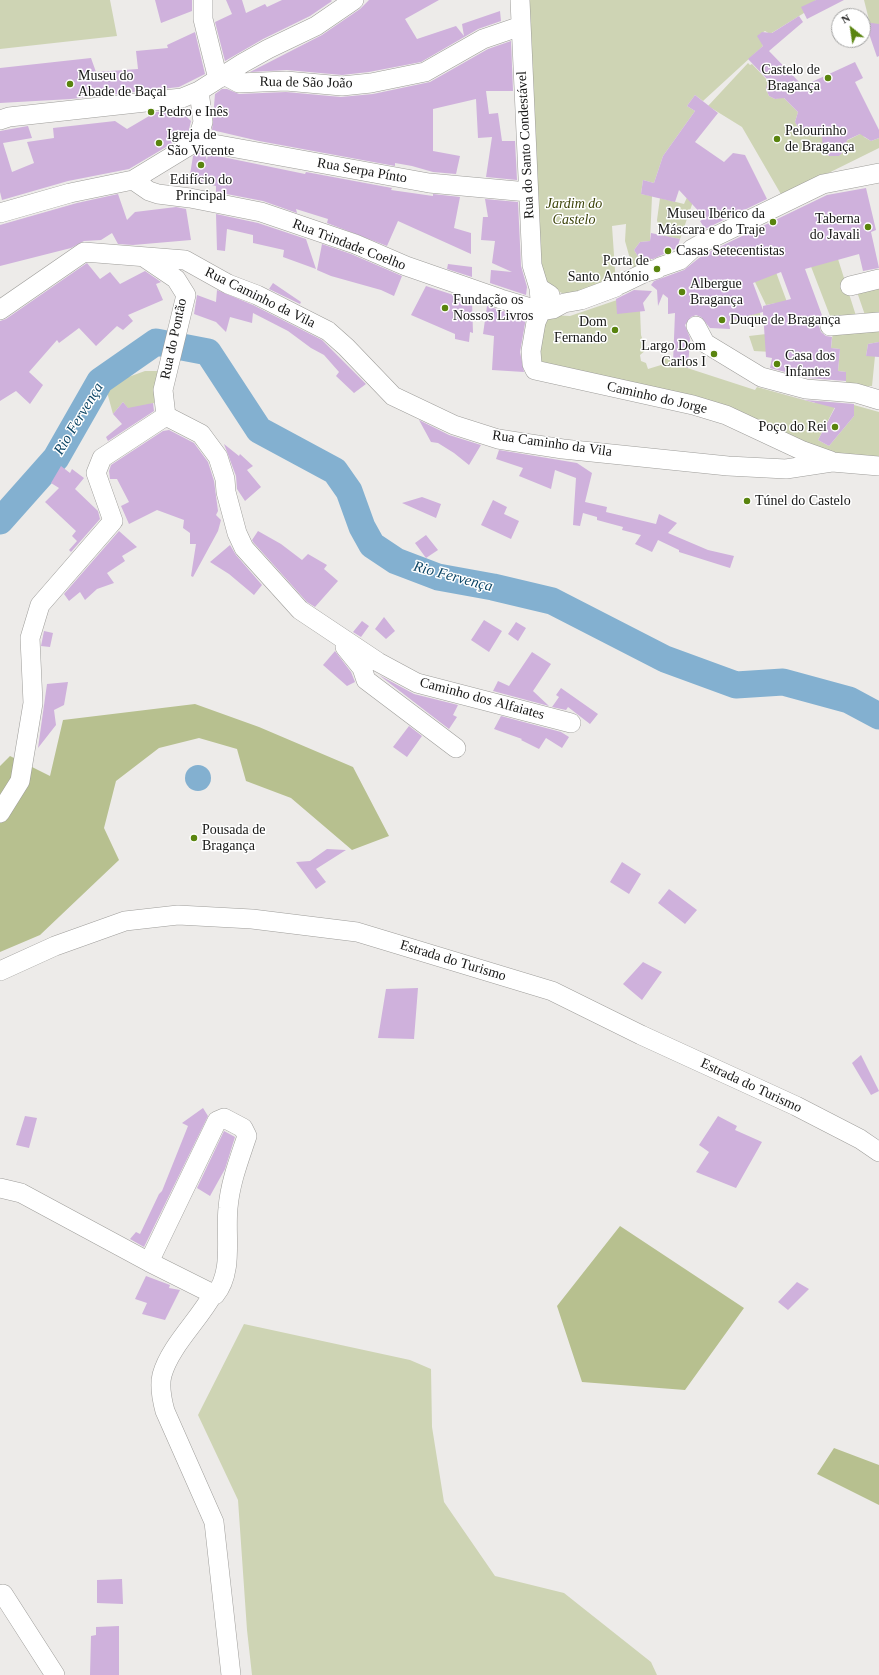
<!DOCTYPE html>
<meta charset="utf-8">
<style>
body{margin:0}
#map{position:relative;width:879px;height:1675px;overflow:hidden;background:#edebe9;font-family:Georgia,serif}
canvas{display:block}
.north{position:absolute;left:831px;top:8px;width:40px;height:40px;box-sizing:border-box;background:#fff;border:1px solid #a2a2a1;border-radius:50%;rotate:330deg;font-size:11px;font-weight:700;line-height:16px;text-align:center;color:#161615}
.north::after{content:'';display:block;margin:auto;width:14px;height:18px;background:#59840e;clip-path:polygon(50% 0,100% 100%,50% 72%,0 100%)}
</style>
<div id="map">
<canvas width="879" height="1675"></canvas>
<div class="north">N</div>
</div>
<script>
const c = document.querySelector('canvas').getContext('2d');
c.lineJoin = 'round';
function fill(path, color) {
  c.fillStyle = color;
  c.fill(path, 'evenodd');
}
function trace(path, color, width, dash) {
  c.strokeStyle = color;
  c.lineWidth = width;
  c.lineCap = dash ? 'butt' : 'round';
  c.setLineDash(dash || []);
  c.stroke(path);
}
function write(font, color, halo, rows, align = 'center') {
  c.font = font + ' Georgia,serif';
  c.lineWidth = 3;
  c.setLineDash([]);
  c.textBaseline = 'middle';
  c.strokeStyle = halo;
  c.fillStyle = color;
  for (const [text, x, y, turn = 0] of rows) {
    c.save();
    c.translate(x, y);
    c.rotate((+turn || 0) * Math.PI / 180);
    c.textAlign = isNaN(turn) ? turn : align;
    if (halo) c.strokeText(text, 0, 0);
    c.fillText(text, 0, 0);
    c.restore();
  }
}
fill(new Path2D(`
 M0,0H110L117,36L0,49Z
 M529,0H816L804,13L770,34L765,31L759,35L763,46L703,101L695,95L687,106L695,111L663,156L654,183L643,180L641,194L652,196L650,241L640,242L634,250L639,258H651V264L634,273L625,241L626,224L612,226L616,284L564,294C550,288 543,278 539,263Z
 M864,0H879V24H870Z
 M748,63L750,65L752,64L769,82L766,89L769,96L775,99L783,97L798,112L795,122L798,127L805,130L813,128L824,139L823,149L828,156H839L844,142L862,133L864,137L871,141L879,138V148L782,196L742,127L708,106Z
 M689,193L695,196L680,239L660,235L657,220L660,198L684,204Z
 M769,253L791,313L780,315L776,303L766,305L755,282Z
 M838,259L857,319L832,321L810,264Z
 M879,284V316L866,318L856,289Z
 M617,300L640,310L641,335L646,350L640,355L641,361L646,363L648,369L661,365L663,362L661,359V357L675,361V364L755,390L757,387L815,403L816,401L837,403L818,440L829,446L854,416V405L879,412V461L842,457L540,368V323L549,315L570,316Z
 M759,300L761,325L735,324L734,319Z
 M833,331H879V342L868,344L866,356H875L872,386H846V372L838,371L840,349L831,348Z
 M775,333L772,352L754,351L749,336Z
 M145,371H164L154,403L129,410L123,402L113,414L107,392L120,380Z
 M244,1324L410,1360L431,1369L432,1427L444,1502L495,1576L564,1593L651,1662L657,1675H252L247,1630L238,1500L198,1415Z`), '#ced4b4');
fill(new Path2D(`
 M195,704L259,727L353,767L389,836L352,850L291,798L246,781L237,749L199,738L159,748L116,781L104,828L119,860L40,935L0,952V766L10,756L50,776L63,720Z
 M620,1226L744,1308L685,1390L582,1382L557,1306Z
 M834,1448L879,1465V1505L817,1474Z`), '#b7c08f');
fill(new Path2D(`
 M185 778a13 13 0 1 1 26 0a13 13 0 1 1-26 0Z`), '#83b0d0');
trace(new Path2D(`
 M0,521L56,458L100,381L156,342L208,352L259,430L335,471L349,491L362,527L372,545L396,561L438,577L493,587L552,601L665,659L736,685L783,682L849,700L879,716`), '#83b0d0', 27);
fill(new Path2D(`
 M155,0H192V11L161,23Z
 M226,0H242L246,13L265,4L267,7L282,0H331L332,1L310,16L263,39L225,61L215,22L232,14Z
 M369,0H439L405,19L417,39L456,26L464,36L462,24L500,11L501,21L478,29L421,62L369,72L342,75L287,70L250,72L322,35L360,9Z
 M816,0H844L807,19L801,7Z
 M799,16L803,22L769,51L803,86L855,62L863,78L855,82L879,130V138L871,141L860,134L847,140L843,152L839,156H829L823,149L822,137L815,129L805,130L798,127L795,122L798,112L784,98L775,99L769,96L766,89L768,80L748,59L763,46L757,36L762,32L772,33Z
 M865,22L879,24V56L877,57Z
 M195,32L205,74L179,87L71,99L0,103V68L91,58L96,72L138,69L136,51L168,48L167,45Z
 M511,41L513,91H486L489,114L498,113L502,141H515L517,180L486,177L492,137L478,138L476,99L433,109V151L460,156L456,174L433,172L412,166L395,163V166L259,141L212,130L215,94L222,89H227L239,94L286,92L341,97L373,94L430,82L488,49Z
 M695,95L718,113L695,142L724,162L733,153L745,155L767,199L705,229L700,221L705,218L679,190L675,202L641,194L643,180L654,183L663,156L695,111L687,106Z
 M167,111L171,117L186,116L191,121L188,134L129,169L68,181L2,200L0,192V131L28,126L32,138L3,143L12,172L34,163L27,142L54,138L53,128L115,121L127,129L156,112Z
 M199,153L205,154L207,160L208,154L305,174L306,172L392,188L391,190L433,196V194L460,197L454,228L471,233V254L398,221L387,246L327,223L328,219L296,209L297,213L263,201L216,192V186L189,181L193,156Z
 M866,188L876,230L871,232L879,268L863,271L859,254L805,269L823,318L819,326L821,332L826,336L832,337L831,348L840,349L838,371L846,372V381L808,378L770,368L772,358L766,357L763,312L729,321L730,329L710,328L701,317L696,315L691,317L685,325L690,338L688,368L673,363L675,313L668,314V298L663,294L658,306L657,290L651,285L654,281L684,270L699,258L711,251L827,195ZM781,272L791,299L763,306V310L753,283Z
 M118,194L127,220L135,212L176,207L186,209L191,240L133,245L118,244L112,233L101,240L84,241L71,248L0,266V225L77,203Z
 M485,199L518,202L521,266L527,287L526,295L490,283L491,270L512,272L492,263L495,241L481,240L483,217H488Z
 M216,214L258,223L306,239L316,269L283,257L284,250L253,243V235L227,229L225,251L217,250Z
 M651,233L680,239L677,248L653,259L639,258L634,250L640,242L650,241Z
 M322,244L351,254L402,276L394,296L381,290L331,276L317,270Z
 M87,263L100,279L110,272L120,284L145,271L161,282L156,284L163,300L128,315L133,321L123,330L117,326L96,346L79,328L59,343L57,340L29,372L43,385L30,404L16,391L0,401V321L6,319Z
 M448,264L472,267V277L447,269Z
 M273,283L301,302L300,304L269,289Z
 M426,286L472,301L473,333L470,332L469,342L455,339V334L411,315Z
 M217,290L253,305L322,340L366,384L354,393L336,376L339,372L324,355L311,348L288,331L253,313L252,323L230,317L226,332L216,322L194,314L197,295L216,302Z
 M634,290L652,291L643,303L645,311L617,314L616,299Z
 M487,306L526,318L520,352L524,372L492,370L494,336L483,334Z
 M879,342V357L866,356L868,344Z
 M766,390L805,400L854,404V416L829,446L818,440L835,408Z
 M123,402L128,408L153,403L154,411L108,441L106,437L122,424L113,414Z
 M419,420L449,435L481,445L469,465L454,453L438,443L431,442Z
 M169,430L194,443L208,462L214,481L218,511L216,515L221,520L218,531L193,577L191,576L196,544H190V533L183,528L184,520L157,510L129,524L121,506L129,502L117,479H110L109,471L111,465L163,431Z
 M224,444L239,456L240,454L253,466L247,470L261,487L245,501L237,489L236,476Z
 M499,450L577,463L592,473L585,502L607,507L606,512L656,524L659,514L677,523L668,533L708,550L734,556L730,568L679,552V550L658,540L652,552L635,544L641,535L622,530L623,527L597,520V517L583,513L580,526L573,525L576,478L555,470L551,489L519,476L523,468L496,459Z
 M61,466L70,473L72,469L84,478L75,489L98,511L100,519L71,552L69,550L77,541L72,536L76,531L45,502L59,488L51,483Z
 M422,497L441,504L436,518L402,503Z
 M493,500L507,507L504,514L519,521L511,539L481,525Z
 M119,531L137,547L122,556L125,561L107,573L114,583L97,589L85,600L80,592L69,601L64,594Z
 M258,531L281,544L302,560L308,554L327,565L324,569L338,581L315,607L307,602L253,542L252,540Z
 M426,535L438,550L426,558L415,543Z
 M230,545L236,555L262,585L254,595L229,574L210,562Z
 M384,617L395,631L386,639L375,629Z
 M484,620L502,631L489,652L471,640Z
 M362,621L369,626L361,637L353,632Z
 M516,622L526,628L518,641L508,634Z
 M44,631L53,633L50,647L41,646Z
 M335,651L351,672L355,682L347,686L323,665Z
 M532,652L551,664L533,691L549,706L493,691L498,681L509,686Z
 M379,675L414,694L458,705L453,715L457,717L449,729Z
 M68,682L64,705L54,710L56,725L38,748L47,684Z
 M561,688L598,714L590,724L568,707L566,710L552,707L559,697L556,695Z
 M501,716L561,732L569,737L562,748L546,738L539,749L521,740L522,739L494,729Z
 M409,726L422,736L407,757L393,747Z
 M327,849L346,850L316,869L326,882L316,889L296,862L310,861Z
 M622,862L641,874L629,894L610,882Z
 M669,889L697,910L685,924L658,903Z
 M643,962L662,972L642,1000L623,984Z
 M418,988L414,1039L378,1038L386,989Z
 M861,1055L879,1091L871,1095L852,1063Z
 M203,1108L208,1116L144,1247L130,1239L136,1232L140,1234L159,1194L162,1191L188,1126L182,1123Z
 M25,1116L37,1118L29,1148L16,1145Z
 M718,1116L737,1126L735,1130L762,1142L736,1188L696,1172L709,1152L699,1145Z
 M224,1131L235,1137L225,1169L210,1196L197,1188Z
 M146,1276L170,1285L169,1288L180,1290L165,1320L142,1314L147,1303L135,1299Z
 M797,1282L809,1289L788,1310L778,1302Z
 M122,1579L123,1604L97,1603V1580Z
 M119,1626V1675H90L91,1636L96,1635V1627Z`), '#cfb1dc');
const minor = new Path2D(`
 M203,0V19L218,79
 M520,0L532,265L539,288L550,295
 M224,75L239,83L286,81L342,86L371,83L425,72L483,39L521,26
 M0,120L9,117L182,98L199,91L243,63L268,49L316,26L354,0
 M197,141L429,183L528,192
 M133,180L149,191L158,194L190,198L261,212L355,244L406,266L501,299L541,311L553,309L564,303L581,300L616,287
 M0,213L70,193L133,180L197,141L203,122L199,91
 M145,258L176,279L186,295L163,390L166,416
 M660,267L680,260L692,249L706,241L823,184L879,173
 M621,284L646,272L657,269
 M850,286L879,279
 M539,288L541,311L536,322L531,351L532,364L535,370L693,405L726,415L803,451L831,461
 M0,310L84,252L185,260L228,284L257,295L328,331L346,347L393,396L454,425L498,439L563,449L728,466L786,469L832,462L879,466
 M696,326L705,343L761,377L806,389L856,393L879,400
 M830,326L879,322
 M166,416L201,434L218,457L225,479L226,492L237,533L244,548L300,610L378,662L417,683L571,723
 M345,647L362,668L366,680L456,748
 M0,813L20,781L33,703L30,638L40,605L113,521L96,473L102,458L166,416
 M0,971L55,946L125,921L178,915L252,919L357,932L552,991L641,1035L796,1106L860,1139L879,1152
 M0,1188L21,1193L149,1262L215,1295C234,1272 225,1236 228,1208C230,1183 239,1160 247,1136L243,1128L224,1118L217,1121L149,1262
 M213,1294C199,1320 170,1346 162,1375C159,1387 162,1400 165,1411L214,1522L231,1675
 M3,1594L55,1675`);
trace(minor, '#9e9d9a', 20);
trace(minor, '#fff', 19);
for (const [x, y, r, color] of [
 [828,78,4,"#59840e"],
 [70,84,4,"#59840e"],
 [151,112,4,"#59840e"],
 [777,139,4,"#59840e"],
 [159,143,4,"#59840e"],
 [201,165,4,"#59840e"],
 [773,222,4,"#59840e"],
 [868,227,4,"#59840e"],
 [668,251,4,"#59840e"],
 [657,269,4,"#59840e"],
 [682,292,4,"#59840e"],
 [445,308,4,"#59840e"],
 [722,320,4,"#59840e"],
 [615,330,4,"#59840e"],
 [714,354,4,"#59840e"],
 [777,364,4,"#59840e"],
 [835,427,4,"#59840e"],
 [747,501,4,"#59840e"],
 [194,838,4,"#59840e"]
]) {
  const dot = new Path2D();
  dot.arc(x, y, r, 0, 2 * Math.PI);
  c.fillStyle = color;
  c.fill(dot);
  trace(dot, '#fff', 1.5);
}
write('14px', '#161615', '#fff', [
 ["Castelo de",820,70,"right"],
 ["Bragança",820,86,"right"],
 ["Museu do",78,76],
 ["Abade de Baçal",78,92],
 ["Pedro e Inês",159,112],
 ["Pelourinho",785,131],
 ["de Bragança",785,147],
 ["Igreja de",167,135],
 ["São Vicente",167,151],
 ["Edifício do",201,180,"center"],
 ["Principal",201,196,"center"],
 ["Museu Ibérico da",765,214,"right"],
 ["Máscara e do Traje",765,230,"right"],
 ["Taberna",860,219,"right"],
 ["do Javali",860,235,"right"],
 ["Casas Setecentistas",676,251],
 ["Porta de",649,261,"right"],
 ["Santo António",649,277,"right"],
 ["Albergue",690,284],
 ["Bragança",690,300],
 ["Fundação os",453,300],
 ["Nossos Livros",453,316],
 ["Duque de Bragança",730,320],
 ["Dom",607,322,"right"],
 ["Fernando",607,338,"right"],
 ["Largo Dom",706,346,"right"],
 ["Carlos I",706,362,"right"],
 ["Casa dos",785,356],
 ["Infantes",785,372],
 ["Poço do Rei",827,427,"right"],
 ["Túnel do Castelo",755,501],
 ["Pousada de",202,830],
 ["Bragança",202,846]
], 'left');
write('14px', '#161615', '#fff', [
 ["Rua de São João",306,83,1],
 ["Rua do Santo Condestável",526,145,-93],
 ["Rua Serpa Pínto",362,171,10],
 ["Rua Trindade Coelho",349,245,21],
 ["Rua Caminho da Vila",260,298,26],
 ["Rua do Pontão",174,339,-78],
 ["Caminho do Jorge",657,398,13],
 ["Rua Caminho da Vila",552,444,8],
 ["Caminho dos Alfaiates",482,699,15],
 ["Estrada do Turismo",453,961,17],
 ["Estrada do Turismo",751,1086,25]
]);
write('italic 14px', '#3c4309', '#fff', [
 ["Jardim do",574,204],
 ["Castelo",574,220]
]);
write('italic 15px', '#0c4565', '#fff', [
 ["Rio Fervença",79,419,-59],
 ["Rio Fervença",453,577,15]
]);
</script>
